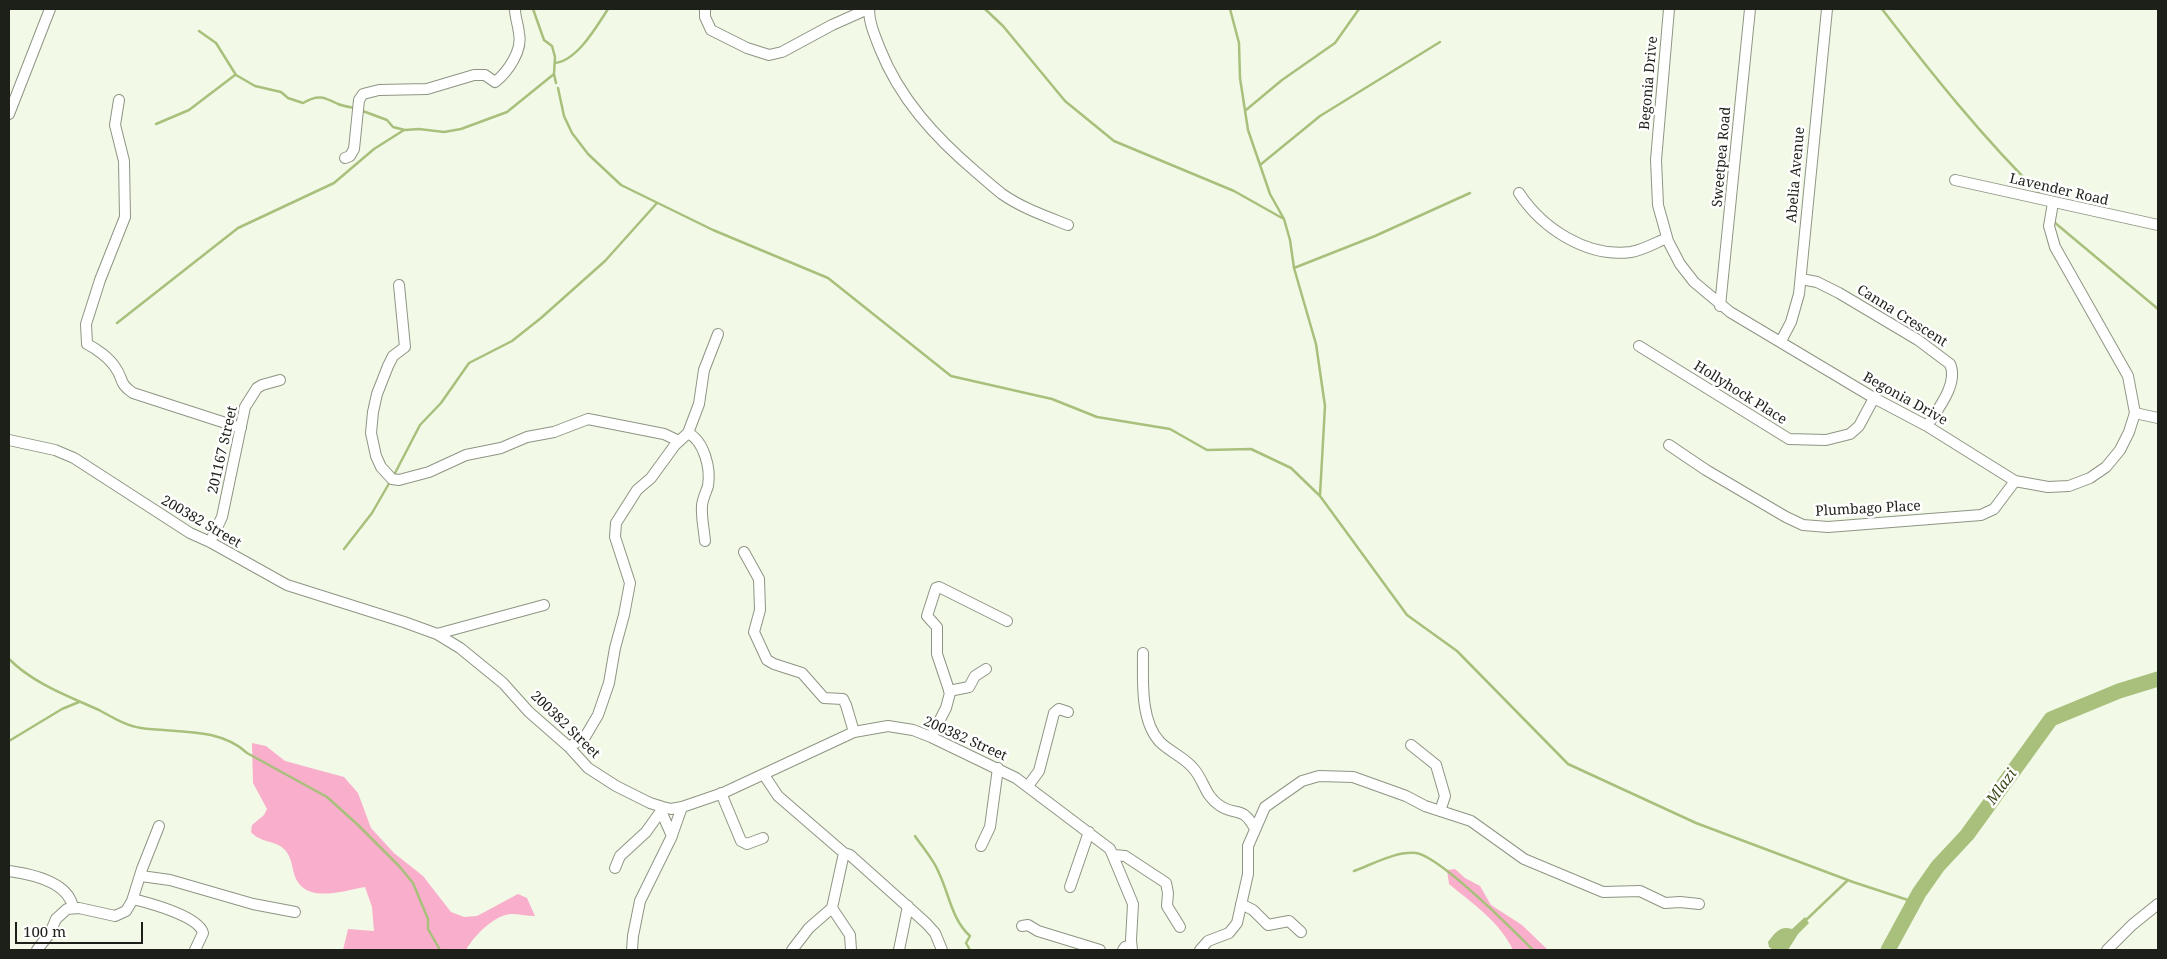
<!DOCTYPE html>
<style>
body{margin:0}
#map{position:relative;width:2167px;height:959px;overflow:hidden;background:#f2fae7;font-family:"Noto Serif",serif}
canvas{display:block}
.frame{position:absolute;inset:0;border:10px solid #1d2019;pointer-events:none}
.scale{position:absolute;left:15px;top:922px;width:128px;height:22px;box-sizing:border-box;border:2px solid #1d2019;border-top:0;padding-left:6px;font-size:15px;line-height:18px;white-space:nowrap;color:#1d2019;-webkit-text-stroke:4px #fff;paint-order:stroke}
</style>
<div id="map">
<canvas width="2167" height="959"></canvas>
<div class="frame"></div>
<div class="scale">100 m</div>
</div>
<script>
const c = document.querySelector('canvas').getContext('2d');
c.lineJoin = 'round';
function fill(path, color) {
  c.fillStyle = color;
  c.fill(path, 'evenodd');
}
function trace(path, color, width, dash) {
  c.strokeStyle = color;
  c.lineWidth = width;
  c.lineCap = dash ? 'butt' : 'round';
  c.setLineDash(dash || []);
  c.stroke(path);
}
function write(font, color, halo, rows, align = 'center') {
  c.font = font + ' "Noto Serif",serif';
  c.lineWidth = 5;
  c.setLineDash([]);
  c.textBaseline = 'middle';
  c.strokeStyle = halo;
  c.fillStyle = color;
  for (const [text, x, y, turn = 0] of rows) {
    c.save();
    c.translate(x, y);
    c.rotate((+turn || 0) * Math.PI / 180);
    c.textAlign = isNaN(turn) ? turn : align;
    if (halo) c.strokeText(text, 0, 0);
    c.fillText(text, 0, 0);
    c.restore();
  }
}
fill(new Path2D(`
 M252,743L266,746L285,761L344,777L358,793L371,828L394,853L423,876L451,912L464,917L477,916L518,894L527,898L535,916C527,916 519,914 511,914C494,915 474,936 466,950H343L348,929L374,931L372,907L365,887C346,890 308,904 296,879C292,870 292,857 285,850C276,840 260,843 251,832L252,825L264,815L267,809L253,783Z
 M1455,869L1465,878L1480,886L1491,905L1522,925L1548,950H1513C1500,922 1473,904 1449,884L1447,870Z`), '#f9aecb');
fill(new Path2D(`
 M1805,917L1809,923L1798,934L1788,950H1773L1769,947L1768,942C1775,933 1780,925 1792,929Z`), '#a8c07c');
trace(new Path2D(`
 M533,9L544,40L552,46L555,57L554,74L556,83
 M985,9L1003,26L1065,101L1114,141L1234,191L1282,218
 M1230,9L1239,43L1240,78L1248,130L1270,194L1284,219L1290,240L1294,268L1316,344L1325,406L1320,495
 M1882,9C1932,74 1983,138 2042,196
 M199,31L216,43L236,75L255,86L281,92L288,98L303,103C318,94 324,97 338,104C343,106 349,107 354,108
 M555,63C577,61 597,26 608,9
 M558,88L564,116L572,133L588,154L621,185L713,230L828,278L951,376L1052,399L1097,417L1170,429L1207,450L1251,449L1291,468L1320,496L1407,615L1457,651L1568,764L1696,823L1853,882L1914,902
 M360,110L387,120L393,127L405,130L419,129L444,132L461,129L507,112L554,74
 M1246,110L1282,80L1335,43L1359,9
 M156,124L189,110L235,75
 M1260,165L1320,116L1440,42
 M2054,222L2158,309
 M1294,268L1375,236L1470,193
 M117,323L238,228L334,183L374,149L404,130
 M394,475L420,425L441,403L469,363L512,341L541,318L605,261L657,203
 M344,549L372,513L391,480
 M9,659C34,684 68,696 99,710C112,717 126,726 141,728C176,733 219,727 247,753L327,797L358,825L399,866L413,883L428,919V929L440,950
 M9,741L62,709L79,702
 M915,836C923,848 934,860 939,873C949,894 952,920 970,936L966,943L970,950
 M1354,871C1373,864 1396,851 1416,853C1441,857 1513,930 1533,950
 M1806,920L1848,880`), '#a8c07c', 2.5);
trace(new Path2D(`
 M1888,950L1919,893L1938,866L1967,835L2051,719L2119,691L2158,679`), '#a8c07c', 15);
const minor = new Path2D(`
 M705,9V17L711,30L747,48L769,55L782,52L832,25L868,9
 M869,9C869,23 875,36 880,49C900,99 935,137 976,172C984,179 993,187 1002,194C1022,208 1045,216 1068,225
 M1669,9L1656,160L1658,205L1668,241L1680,264L1694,282L1730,312L1874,398L1927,426L2015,481L2048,487L2069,486L2090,478L2106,467L2120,450L2129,432L2135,413L2128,376L2055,247L2049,226L2053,203
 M119,100L115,125L124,161L125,217L100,280L86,324L87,344C97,349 109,358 115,367C124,379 118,383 133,393L241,428
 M9,114L50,9
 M345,158L350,156L354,149L359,100L363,94L379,90L427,89L474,75H485L495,82C508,72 523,50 519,33C518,24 515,17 515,9
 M1955,180L2158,225
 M1519,193C1542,228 1587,258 1631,252C1643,250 1655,243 1667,238
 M1801,279L1817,282L1839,293L1918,340L1950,364C1959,384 1937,410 1927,426
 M399,285L405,347L393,356L388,366L377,394L373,412L371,433L376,456L381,467L392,479L399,480L429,472L466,455L501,448L527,437L554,432L588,419L664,434L679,441
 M1720,306L1750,9
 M1781,341L1791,322L1799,294L1827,9
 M1639,346L1789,439L1826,440L1850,434L1859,426L1874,398
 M2135,413L2158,418
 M688,433C704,441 711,468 708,486C706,492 703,498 702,505C701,517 704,529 705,541
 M9,440L55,450L74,458L190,533L210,542L287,585L404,622L437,634L460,648L503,683L529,712L569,747L588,768L616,786L650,803L663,807L671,809L682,807L723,793L854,732L888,726L913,730L931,737L1016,778L1110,849L1133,904L1131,940L1132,950
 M1669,445L1706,470L1786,517L1803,525L1828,527L1981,515L1994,509L2015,481
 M210,542L222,517L245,407L257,388L262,385L280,380
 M744,552L759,579L760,610L754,632L767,660L774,664L802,673L824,698L843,699L846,705L854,732
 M437,634L544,605
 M1143,653C1143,680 1140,721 1160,742C1170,752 1184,757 1193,768C1204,780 1205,796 1219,805C1235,817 1242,804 1255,829
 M949,691L969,687L975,676L986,669
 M931,737L946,708L950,693L937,654V627L927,616L936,588L939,587L1007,621
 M1411,745L1436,765L1445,796L1440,811
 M569,747L585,737L598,715L609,683L615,648L624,615L630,583L615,537L616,523L637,490L651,478L675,445L688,433L699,404L704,370L718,334
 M764,775L778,796L844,853L850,855L926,923L935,933L942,950
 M1028,786L1039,771L1054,713L1059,709L1068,712
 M721,793L741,841L747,844L763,838
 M663,807L661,811L672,836
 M981,846L990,827L998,768
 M1114,855L1125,856L1166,883L1168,893L1167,906L1180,927
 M615,868L620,856L646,832L661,811
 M9,871C31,874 69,882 73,908
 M141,876L170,880L253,904L295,912
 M1070,887L1089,832
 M133,899C149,903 199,916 203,933L195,950
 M1241,904L1253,910L1268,925L1289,921L1301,932
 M832,908L850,935L851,950
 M1022,926L1028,925L1038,931L1100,950
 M37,950L50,933L56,919L67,909L79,908L115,916L126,911L132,901L142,869L159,826
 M632,950L633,936L640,901L671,838L682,807
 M792,950L809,928L832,908L844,853
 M899,950L908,906
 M1123,950L1125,947L1131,945
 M1200,950L1208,941L1229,933L1237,923L1248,874V846L1265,807L1302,781L1319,776L1353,777L1406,796L1425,806L1471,821L1524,859L1603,892L1640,891L1665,903L1680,902L1699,904
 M2107,950L2132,925L2158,904`);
trace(minor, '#8e9584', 12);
trace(minor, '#fff', 10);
write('14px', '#1d2019', '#fff', [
 ["Begonia Drive",1649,83,-85],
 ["Sweetpea Road",1722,157,-85],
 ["Abelia Avenue",1796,175,-85],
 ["Lavender Road",2059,190,13],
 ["Canna Crescent",1902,316,32],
 ["Hollyhock Place",1740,393,32],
 ["Begonia Drive",1905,399,29],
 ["201167 Street",223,450,-77],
 ["Plumbago Place",1868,509,-3],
 ["200382 Street",201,522,30],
 ["200382 Street",565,725,44],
 ["200382 Street",965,739,24]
]);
write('italic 15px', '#3a4917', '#fff', [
 ["Mlazi",2002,787,-54]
]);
</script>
